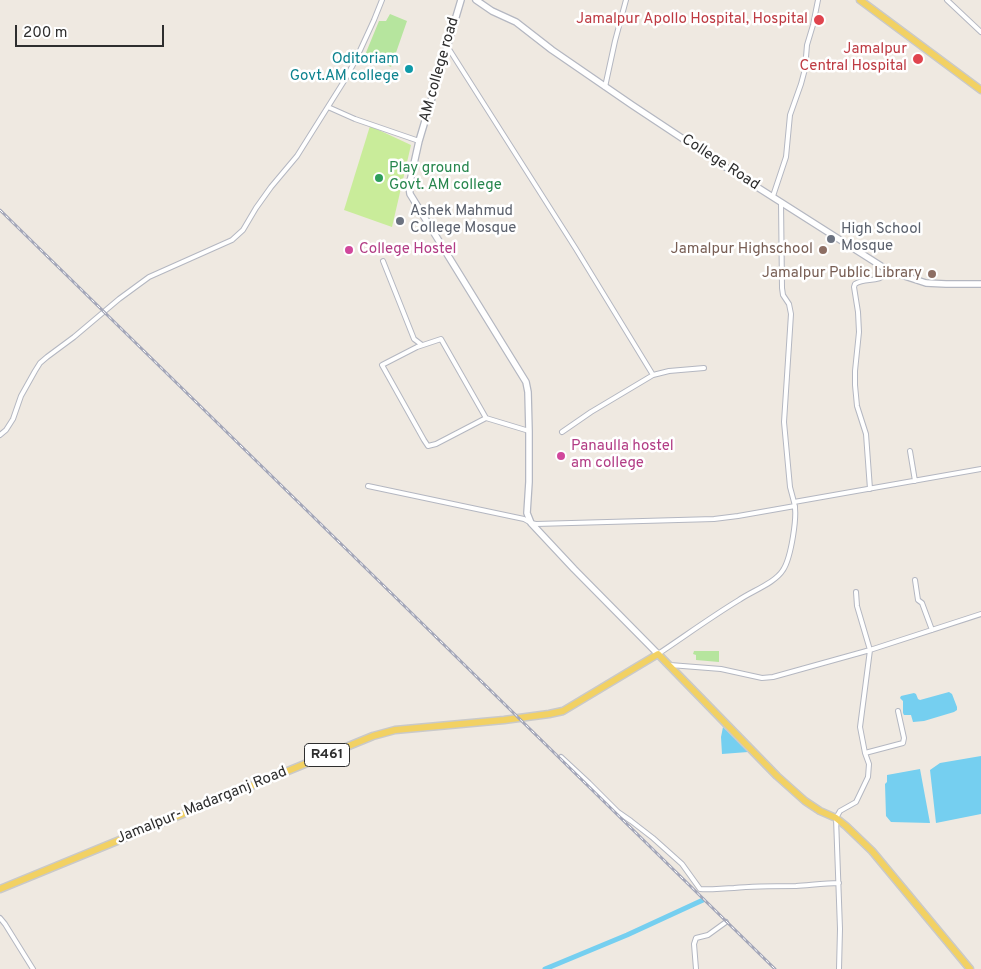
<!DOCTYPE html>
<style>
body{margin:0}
#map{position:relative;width:981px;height:969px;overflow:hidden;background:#efe9e1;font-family:Overpass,sans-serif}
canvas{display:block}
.scale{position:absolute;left:15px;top:25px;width:149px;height:22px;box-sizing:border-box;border:2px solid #2e2e2e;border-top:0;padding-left:6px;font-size:15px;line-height:18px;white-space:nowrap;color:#2e2e2e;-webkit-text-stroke:4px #fff;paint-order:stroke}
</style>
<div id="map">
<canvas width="981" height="969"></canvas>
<div class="scale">200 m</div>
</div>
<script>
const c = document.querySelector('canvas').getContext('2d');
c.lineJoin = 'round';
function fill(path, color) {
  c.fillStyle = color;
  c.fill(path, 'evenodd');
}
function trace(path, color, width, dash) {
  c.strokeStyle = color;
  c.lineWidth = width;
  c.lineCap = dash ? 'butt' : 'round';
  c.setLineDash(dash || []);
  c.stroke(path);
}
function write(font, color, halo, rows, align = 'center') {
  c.font = font + ' Overpass,sans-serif';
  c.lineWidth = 5;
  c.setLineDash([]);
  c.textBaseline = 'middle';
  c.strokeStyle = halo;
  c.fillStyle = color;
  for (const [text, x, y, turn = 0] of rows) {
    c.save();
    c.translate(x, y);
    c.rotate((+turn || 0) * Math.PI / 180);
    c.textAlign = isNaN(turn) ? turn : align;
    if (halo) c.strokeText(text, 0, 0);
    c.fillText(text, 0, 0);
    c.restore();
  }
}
fill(new Path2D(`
 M390,14L407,21L391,67L365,55L379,21H386Z
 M694,651H719V662L696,660V655L693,654Z`), '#b6e59e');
fill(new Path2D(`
 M370,126L411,145L392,227L344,210Z`), '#c9ec9a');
fill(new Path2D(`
 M949,692L952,694L957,707V710L954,712L924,721L913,722L911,715H904L903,713V701L900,698L901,696L914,693L916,694L918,699L920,700Z
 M723,727L748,752L722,754L721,737Z
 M981,756V814L936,823L930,770L940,763Z
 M920,769L930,823L891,822L886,816L885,784L887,782V775Z`), '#75cff0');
trace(new Path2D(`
 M545,969L627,935L703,900`), '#75cff0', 5);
const minor = new Path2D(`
 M947,0L981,32
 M447,46L576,249L653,375
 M605,87L615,41L626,0
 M328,107L355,119L419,141
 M773,196L786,157L790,115L801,84L805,69L807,45L813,25L818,0
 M781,202L782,288L783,295L789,304L791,314L784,422L790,487L794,502
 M383,261L414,339L422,345
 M486,418L436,444L428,446L424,440L382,365L417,347L441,339L486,418L529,431
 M562,432L591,412L653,375L669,371L704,368
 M0,435L6,430L13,419L21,396L35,371L40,363L47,357L74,337L119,299L149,277L232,240L243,230L256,208L271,187L297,156L346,78L357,57L374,20L382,0
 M910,451L915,481
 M368,486L524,519L531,523L536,524L714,519L738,516L795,506
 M870,489L866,434L857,406L855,385V371L859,332L858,312L854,287L855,284C867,276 877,285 889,271
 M915,580L918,600L922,603L932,630
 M658,654C685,636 711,617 739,600C752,591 775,583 783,570C791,558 798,515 794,502L981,469
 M670,665L721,669L762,678L773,677L870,650L981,614
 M865,753L903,743L904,738L898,711
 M561,757L589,783L618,812L631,821L653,838L682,864L700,889C711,890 723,888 734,888C755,886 776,886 796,886C811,885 825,883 839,883
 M0,918L5,924L33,969
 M696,969L694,944L696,938L708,935L726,922
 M839,969L840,929L836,818L840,811L856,802L868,777L869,764L865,753L860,727L870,650L857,606L856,592`);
const secondary = new Path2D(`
 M461,0L419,141L409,186L410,194L526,382L528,392L529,431V482L527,513L531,523L574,569L658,654
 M476,0L492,11L516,22L552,50L632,105L724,166L889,271L926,283L946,284H981`);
const primary = new Path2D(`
 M860,0L981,90
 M0,889L373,736L395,730L504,720L549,714L563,711L658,654L777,776L805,801L820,811L836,818L846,826L872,851L970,969`);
trace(minor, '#b4b7c1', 6);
trace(secondary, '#b4b7c1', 8);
trace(primary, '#c9c9c9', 9);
trace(minor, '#fff', 4);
trace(secondary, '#fff', 5.5);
trace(primary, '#f2d163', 6);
const rail = new Path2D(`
 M0,210L775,969`);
trace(rail, '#a3a6b8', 3);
trace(rail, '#fff', 1, [4]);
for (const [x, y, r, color] of [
 [819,20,6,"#e0444e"],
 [918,59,6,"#e0444e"],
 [409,69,5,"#0f9aa8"],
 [379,178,5,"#2e9e5b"],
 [400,221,5,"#6b7280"],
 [831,239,5,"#6b7280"],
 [349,250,5,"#d1479c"],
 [823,250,5,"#8d6e63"],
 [932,274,5,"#8d6e63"],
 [561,456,5,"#d1479c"]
]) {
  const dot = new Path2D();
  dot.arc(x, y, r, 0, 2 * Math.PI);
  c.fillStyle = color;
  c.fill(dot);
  trace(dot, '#fff', 2);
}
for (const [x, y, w] of [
 [327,755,45]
]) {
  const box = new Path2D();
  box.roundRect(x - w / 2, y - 11.5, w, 23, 4);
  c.fillStyle = '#fff';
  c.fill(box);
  trace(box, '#2e2e2e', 1);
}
write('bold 14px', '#2e2e2e', null, [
 ["R461",327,755]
]);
write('15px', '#be3a42', '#fff', [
 ["Jamalpur Apollo Hospital, Hospital",808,20],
 ["Jamalpur",907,50],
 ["Central Hospital",907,67]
], 'right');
write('15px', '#0d838f', '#fff', [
 ["Oditoriam",399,60],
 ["Govt.AM college",399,77]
], 'right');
write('15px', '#2e2e2e', '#fff', [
 ["AM college road",440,70,-74],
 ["College Road",720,163,33],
 ["Jamalpur- Madarganj Road",202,806,-22]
]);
write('15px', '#27864d', '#fff', [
 ["Play ground",389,169],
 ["Govt. AM college",389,186]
], 'left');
write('15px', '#5b616d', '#fff', [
 ["Ashek Mahmud",410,212],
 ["College Mosque",410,229],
 ["High School",841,230],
 ["Mosque",841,247]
], 'left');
write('15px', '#b23c85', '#fff', [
 ["College Hostel",359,250],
 ["Panaulla hostel",571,447],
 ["am college",571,464]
], 'left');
write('15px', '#785e54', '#fff', [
 ["Jamalpur Highschool",813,250],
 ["Jamalpur Public Library",922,274]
], 'right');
</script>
